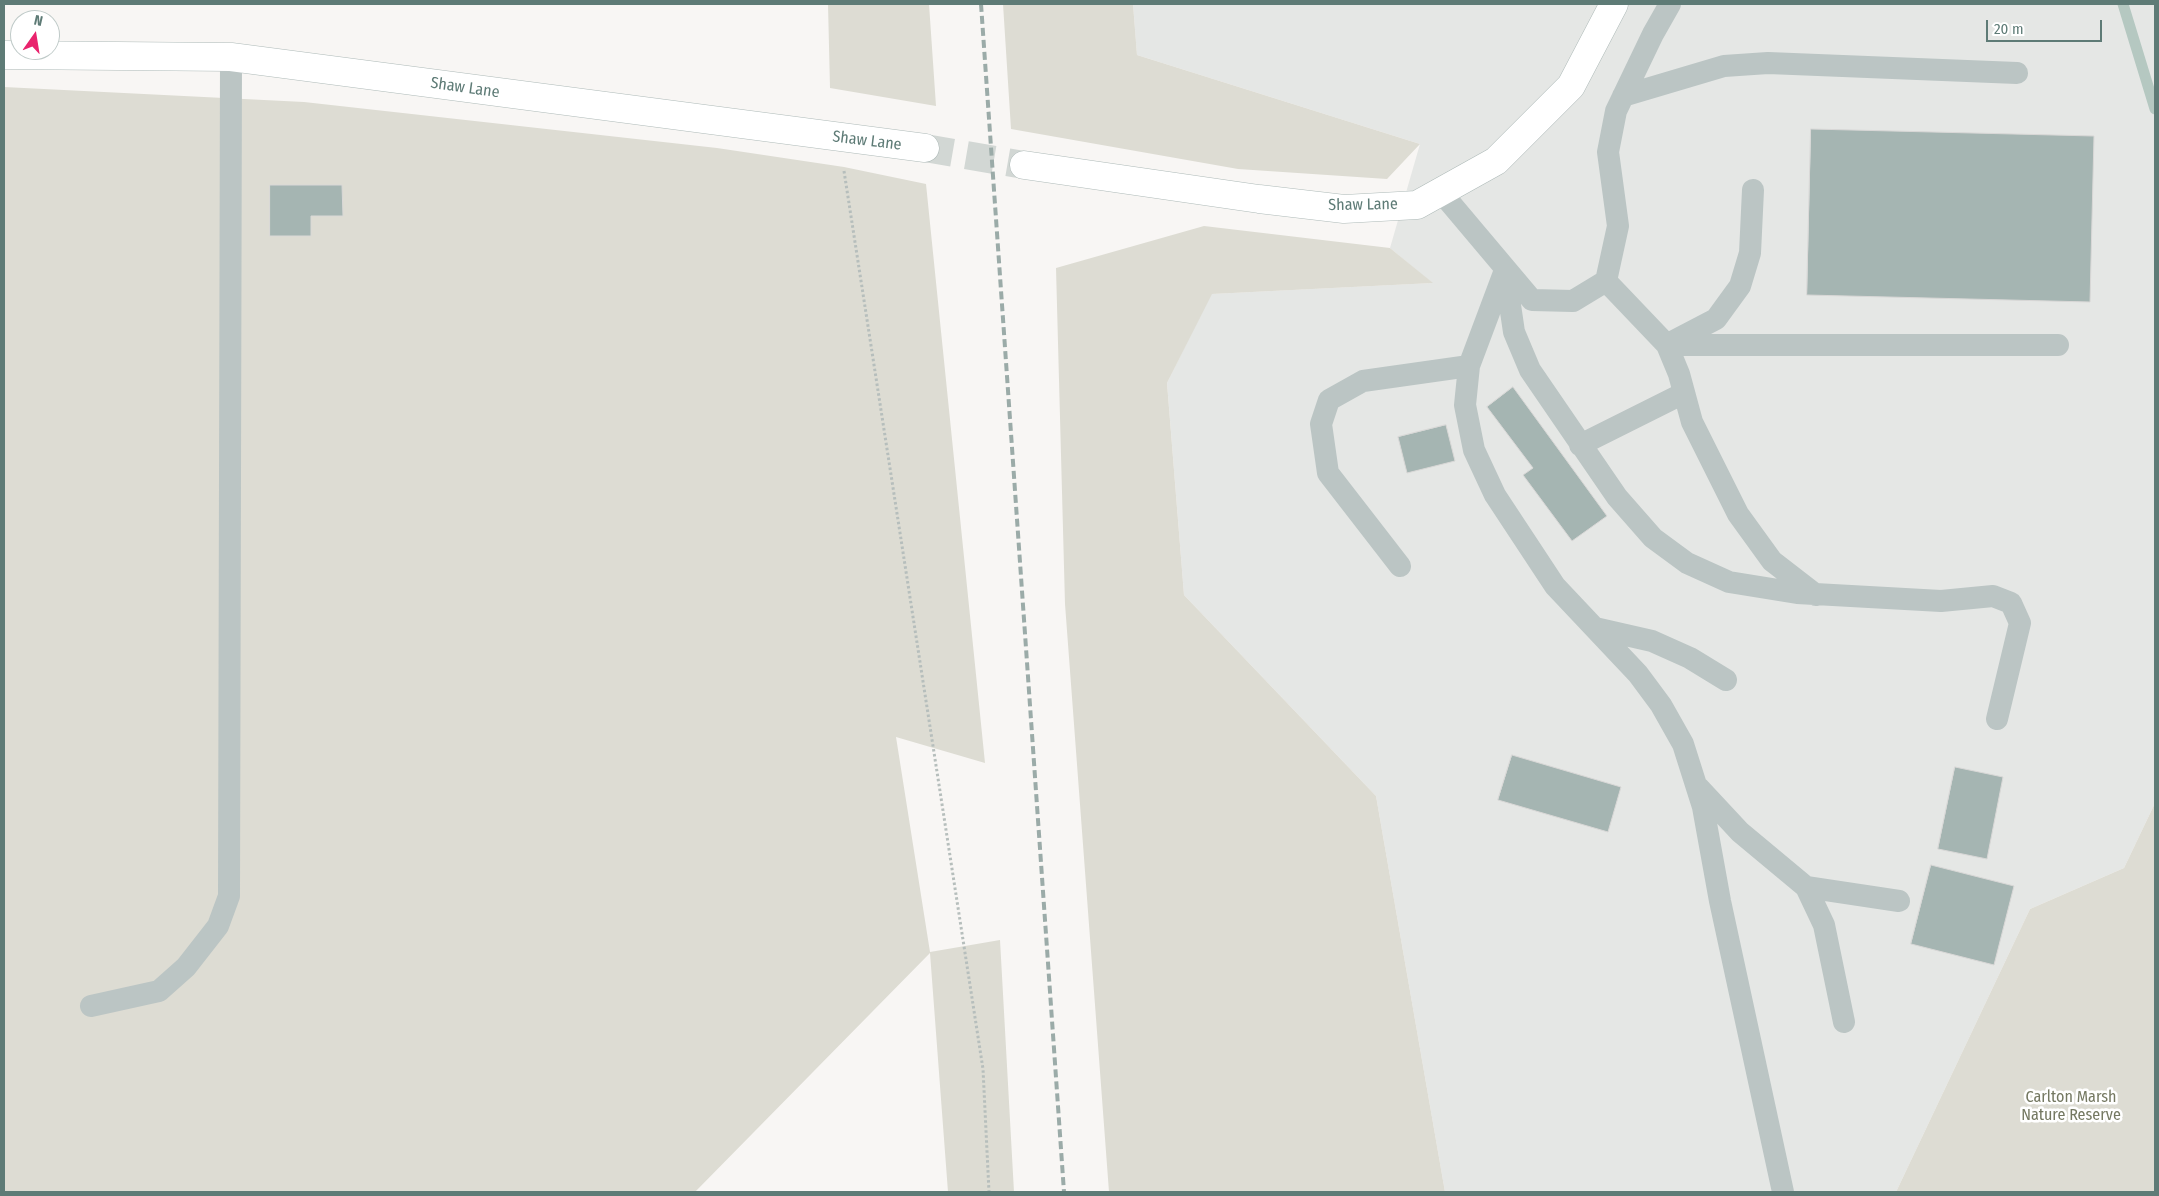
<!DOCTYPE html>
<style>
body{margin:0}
#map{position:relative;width:2159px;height:1196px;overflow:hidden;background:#f8f6f4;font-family:"Fira Sans Condensed",sans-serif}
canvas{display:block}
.frame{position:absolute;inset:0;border:5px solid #5e7b76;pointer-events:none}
.north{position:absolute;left:10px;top:10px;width:50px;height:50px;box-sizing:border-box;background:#fff;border:1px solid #bfcac8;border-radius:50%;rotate:13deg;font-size:14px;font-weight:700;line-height:20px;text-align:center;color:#5e7b76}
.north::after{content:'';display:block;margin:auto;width:18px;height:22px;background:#e9236d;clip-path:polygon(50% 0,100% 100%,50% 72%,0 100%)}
.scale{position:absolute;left:1986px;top:20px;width:116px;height:22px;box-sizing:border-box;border:2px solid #5e7b76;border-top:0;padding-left:6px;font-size:15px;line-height:18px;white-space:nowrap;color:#5e7b76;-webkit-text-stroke:4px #fff;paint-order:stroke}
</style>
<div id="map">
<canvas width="2159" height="1196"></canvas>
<div class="frame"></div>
<div class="north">N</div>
<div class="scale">20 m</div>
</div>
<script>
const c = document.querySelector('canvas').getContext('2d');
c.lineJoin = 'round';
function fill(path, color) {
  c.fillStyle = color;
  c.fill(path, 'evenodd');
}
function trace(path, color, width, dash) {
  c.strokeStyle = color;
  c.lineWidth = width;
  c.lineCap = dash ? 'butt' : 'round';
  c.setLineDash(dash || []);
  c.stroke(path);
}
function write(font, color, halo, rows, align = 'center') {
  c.font = font + ' "Fira Sans Condensed",sans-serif';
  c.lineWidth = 5;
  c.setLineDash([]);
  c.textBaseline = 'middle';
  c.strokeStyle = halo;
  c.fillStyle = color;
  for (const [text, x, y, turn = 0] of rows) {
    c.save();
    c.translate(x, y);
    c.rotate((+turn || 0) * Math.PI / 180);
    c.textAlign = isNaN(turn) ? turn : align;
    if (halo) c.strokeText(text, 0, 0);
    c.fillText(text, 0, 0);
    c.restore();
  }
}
fill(new Path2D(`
 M1133,4H2155V803L2124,868L2030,909L1896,1192H1445L1376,796L1184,595L1167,383L1211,294L1432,283L1390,248L1420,144L1137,55Z`), '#e5e7e5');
fill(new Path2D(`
 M828,4H929L936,106L830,88Z
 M1003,4H1133L1137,55L1420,144L1387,179L1238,169L1011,129Z
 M4,87L304,102L717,148L844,167L926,184L985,763L896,737L930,952L1000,940L1014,1192H948L930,953L695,1192H4Z
 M1204,226L1390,248L1433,283L1212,294L1167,383L1184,595L1376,796L1445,1192H1109L1065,604L1056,268Z
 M2155,803V1192H1896L2030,909L2124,868Z`), '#dddcd3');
trace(new Path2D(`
 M2123,4L2155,109`), '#b5c8c1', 11);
const building = new Path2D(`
 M1811,129L2094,136L2090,302L1807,295Z
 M270,185H342L343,216H311V236H270Z
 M1513,387L1607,516L1572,541L1523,475L1533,468L1487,407Z
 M1446,425L1455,461L1407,473L1398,437Z
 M1512,755L1621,787L1608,832L1498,800Z
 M1955,767L2003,777L1987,859L1938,849Z
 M1931,865L2014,886L1994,965L1911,944Z`);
fill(building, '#a5b5b2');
trace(building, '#d9d8d7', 1);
trace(new Path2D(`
 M925,148L1024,165`), '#d2d7d4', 28, [28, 14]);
const secondary = new Path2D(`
 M4,55L231,57L925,148
 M1024,165L1259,199L1344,209L1417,205L1496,161L1571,86L1614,4`);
trace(secondary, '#aebab8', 29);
trace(new Path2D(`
 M844,171L983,1069L989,1192`), '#b6bebc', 3, [2.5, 2.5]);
trace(new Path2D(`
 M1623,96L1724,66L1768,63L2017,73
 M1441,192L1532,300L1573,301L1606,281L1618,226L1608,152L1616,111L1653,34L1670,4
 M1505,270L1469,366L1465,405L1474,450L1495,495L1555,586L1638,674L1661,705L1683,744L1703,807L1720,901L1783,1192
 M1505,271L1514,332L1530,370L1617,497L1653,538L1687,563L1729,582L1797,593L1941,601L1993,596L2011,603L2020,623L1997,719
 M1606,281L1667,345L1679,374L1692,422L1738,514L1772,561L1816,595
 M1670,343L1716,319L1740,286L1750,253L1753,190
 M1667,345H2058
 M1580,445L1684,393
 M1400,566L1328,473L1321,424L1329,400L1363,381L1469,366
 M1595,628L1652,641L1690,658L1726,680
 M1699,788L1740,832L1806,887L1824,925L1844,1022
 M1806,887L1899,901
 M91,1006L159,991L186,967L218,926L229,896L231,57`), '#bbc5c4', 22);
trace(secondary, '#fff', 28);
trace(new Path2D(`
 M981,4L1064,1192`), '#9baba8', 4, [8, 4]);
write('16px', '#5e7b76', '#fff', [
 ["Shaw Lane",465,88,8],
 ["Shaw Lane",867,141,7],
 ["Shaw Lane",1363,205,-1]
]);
write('16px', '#747861', '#fff', [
 ["Carlton Marsh",2071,1098],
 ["Nature Reserve",2071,1116]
]);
</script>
